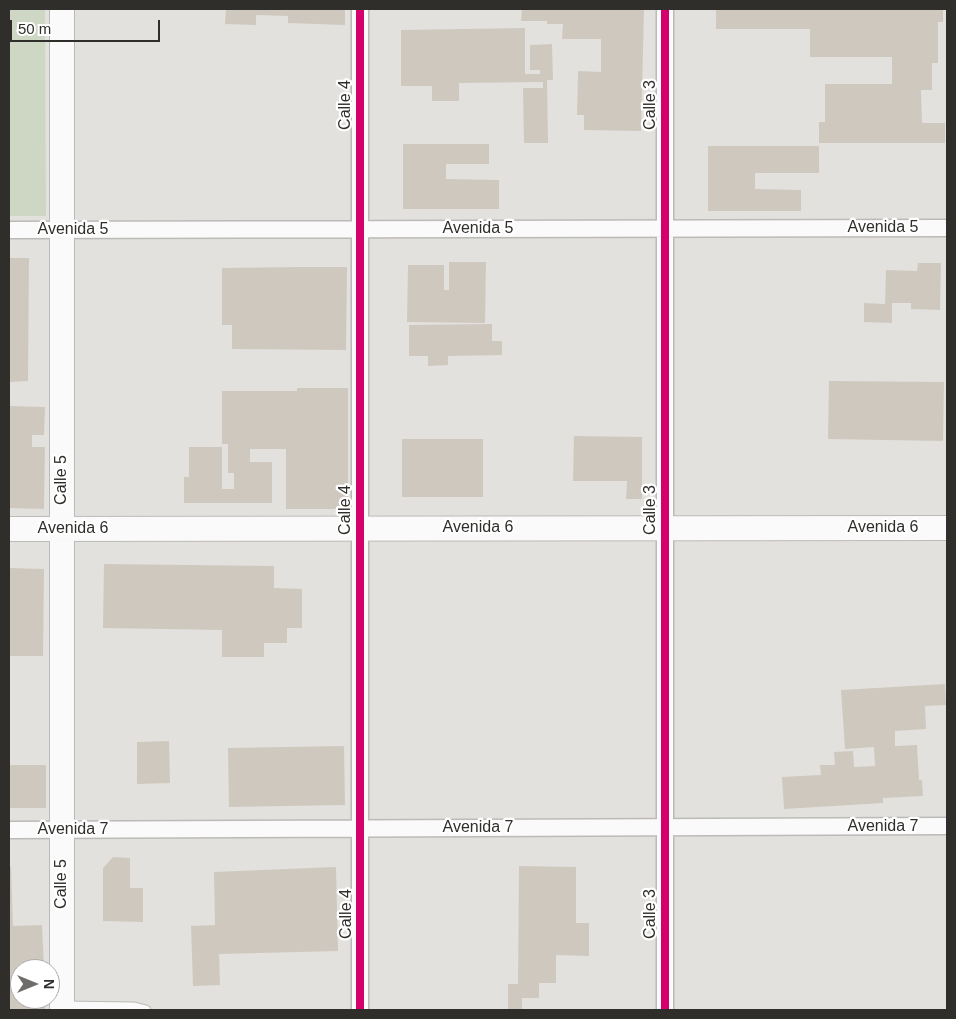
<!DOCTYPE html>
<style>
body{margin:0}
#map{position:relative;width:956px;height:1019px;overflow:hidden;background:#e3e1dd;font-family:Arial,sans-serif}
canvas{display:block}
.frame{position:absolute;inset:0;border:10px solid #2f2e2a;pointer-events:none}
.north{position:absolute;left:10px;top:959px;width:50px;height:50px;box-sizing:border-box;background:#fff;border:1px solid #acabaa;border-radius:50%;rotate:90deg;font-size:14px;font-weight:700;line-height:20px;text-align:center;color:#2f2e2a}
.north::after{content:'';display:block;margin:auto;width:18px;height:22px;background:#6e6d69;clip-path:polygon(50% 0,100% 100%,50% 72%,0 100%)}
.scale{position:absolute;left:10px;top:20px;width:150px;height:22px;box-sizing:border-box;border:2px solid #2f2e2a;border-top:0;padding-left:6px;font-size:15px;line-height:18px;white-space:nowrap;color:#2f2e2a;-webkit-text-stroke:4px #fff;paint-order:stroke}
</style>
<div id="map">
<canvas width="956" height="1019"></canvas>
<div class="frame"></div>
<div class="north">N</div>
<div class="scale">50 m</div>
</div>
<script>
const c = document.querySelector('canvas').getContext('2d');
c.lineJoin = 'round';
function fill(path, color) {
  c.fillStyle = color;
  c.fill(path, 'evenodd');
}
function trace(path, color, width, dash) {
  c.strokeStyle = color;
  c.lineWidth = width;
  c.lineCap = dash ? 'butt' : 'round';
  c.setLineDash(dash || []);
  c.stroke(path);
}
function write(font, color, halo, rows, align = 'center') {
  c.font = font + ' Arial,sans-serif';
  c.lineWidth = 4.5;
  c.setLineDash([]);
  c.textBaseline = 'middle';
  c.strokeStyle = halo;
  c.fillStyle = color;
  for (const [text, x, y, turn = 0] of rows) {
    c.save();
    c.translate(x, y);
    c.rotate((+turn || 0) * Math.PI / 180);
    c.textAlign = isNaN(turn) ? turn : align;
    if (halo) c.strokeText(text, 0, 0);
    c.fillText(text, 0, 0);
    c.restore();
  }
}
fill(new Path2D(`
 M9,9H45L46,216H9Z`), '#ced7c4');
fill(new Path2D(`
 M226,9H345V25L288,23V16L256,15V25L225,24Z
 M522,9H644L641,131L584,130V115H577L578,71L601,72V39H562L563,24H547V21H521Z
 M716,9H943V22H938V63H932V90H921L922,123H945V143H819V122H825V84H892V57H810V29H716Z
 M525,28V74H540V70H530V45L552,44L553,80H547L548,143H524L523,88H543V82L459,83V101H432V86H401V30Z
 M403,144H489V164H446V179L499,180V209H403Z
 M708,146H819V173H755V189L801,190V211H708Z
 M9,258H29L28,381L9,382Z
 M449,262H486L485,323L407,322L408,265H444V290H449Z
 M918,263H941L940,310L911,309V303H892V323L864,322V303L885,304L886,270L917,271Z
 M299,267H347L346,350L232,349V325H222V268Z
 M492,324V341H502V355L448,356V365L428,366V356H409V325Z
 M829,381L944,382L943,441L828,439Z
 M297,388H348V509H286V449H250V462H272V503H184V477H189V447H222V489H234V473H228V444H222V391H297Z
 M9,406L45,407L44,435H32V447H45L44,509L9,508Z
 M574,436L642,437V499H626L627,481H573Z
 M402,439H483V497H402Z
 M104,564L274,566V588L302,589V628H287V643H264V657H222V630L103,628Z
 M9,568L44,569L43,656H9Z
 M945,684L946,705L925,706L926,729L895,731V746L917,745L919,780H922L923,796L883,798V803L784,809L782,777L821,775L820,765H835L834,752L853,751L854,767L875,766L874,747L845,749L841,690Z
 M169,741L170,783L137,784V742Z
 M344,746L345,805L229,807L228,748Z
 M9,765H46V808H9Z
 M113,857L130,858V888H143V922L103,921V868Z
 M519,866L576,867V923H589V956L556,955V983H539V998H522V1010H508V984H518Z
 M9,867H11L13,926L42,925L44,969H20V999H45V1010H9Z
 M336,867L338,951L219,954L220,985L193,986L191,926L215,925L214,872Z`), '#cfc8bf');
const lane = new Path2D(`
 M62,1006L134,1007L146,1010`);
const street = new Path2D(`
 M360,9V1010
 M665,9V1010
 M9,230L947,228
 M9,830L947,826`);
const secondary = new Path2D(`
 M62,9V1010
 M9,529L947,528`);
trace(lane, '#bcbab8', 11);
trace(street, '#bcbab8', 19);
trace(secondary, '#bcbab8', 26);
trace(lane, '#fbfafa', 9);
trace(street, '#fbfafa', 16);
trace(secondary, '#fbfafa', 24);
trace(new Path2D(`
 M360,9V1010
 M665,9V1010`), '#d6006c', 8);
write('16px', '#2f2e2a', '#fff', [
 ["Calle 4",346,105,-90],
 ["Calle 3",651,105,-90],
 ["Avenida 5",883,228],
 ["Avenida 5",478,229],
 ["Avenida 5",73,230],
 ["Calle 5",62,480,-90],
 ["Calle 4",346,510,-90],
 ["Calle 3",651,510,-90],
 ["Avenida 6",478,528],
 ["Avenida 6",883,528],
 ["Avenida 6",73,529],
 ["Avenida 7",883,827],
 ["Avenida 7",478,828],
 ["Avenida 7",73,830],
 ["Calle 5",62,884,-90],
 ["Calle 4",347,914,-90],
 ["Calle 3",651,914,-90]
]);
</script>
